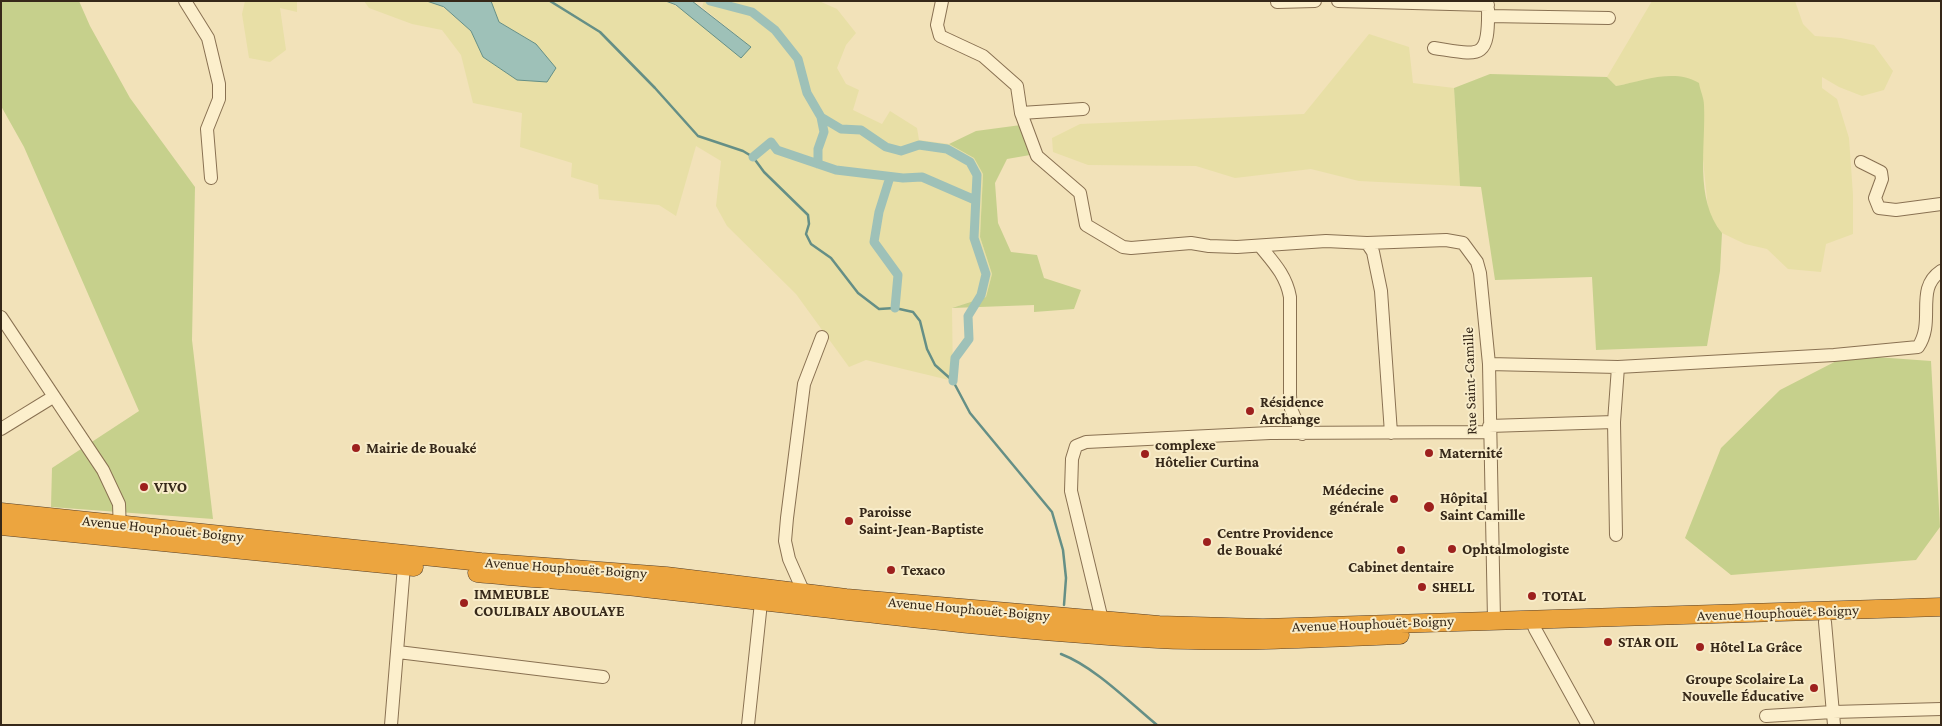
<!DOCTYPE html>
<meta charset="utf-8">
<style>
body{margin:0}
#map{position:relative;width:1942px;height:726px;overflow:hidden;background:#f2e2b9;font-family:"Crimson Pro",serif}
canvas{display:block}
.frame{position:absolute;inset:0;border:2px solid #362819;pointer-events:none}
</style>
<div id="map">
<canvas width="1942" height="726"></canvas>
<div class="frame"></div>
</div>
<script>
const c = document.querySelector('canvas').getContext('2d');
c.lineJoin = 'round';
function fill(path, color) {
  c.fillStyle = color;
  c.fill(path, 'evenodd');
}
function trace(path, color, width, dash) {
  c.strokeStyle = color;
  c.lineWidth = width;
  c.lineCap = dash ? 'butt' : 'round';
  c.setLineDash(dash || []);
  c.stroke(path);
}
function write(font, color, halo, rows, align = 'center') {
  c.font = font + ' "Crimson Pro",serif';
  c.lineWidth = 4;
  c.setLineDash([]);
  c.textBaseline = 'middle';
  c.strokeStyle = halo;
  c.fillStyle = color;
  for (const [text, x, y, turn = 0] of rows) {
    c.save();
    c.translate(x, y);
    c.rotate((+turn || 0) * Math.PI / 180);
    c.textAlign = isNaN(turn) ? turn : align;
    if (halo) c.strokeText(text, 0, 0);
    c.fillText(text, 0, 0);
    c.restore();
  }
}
fill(new Path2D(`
 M245,1H297V12L280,8L286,50L270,62L249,58L242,14Z
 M364,1H427L443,7L471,31L483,57L517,80L536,44L499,22L491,1H666L751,47L702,7L704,1H819L837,9L856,33L846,45L837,68L846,84L859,90L853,110L882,124L890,111L917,128L919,140L949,144L974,158L983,174L980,237L992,274L986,297L952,308L953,381L866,360L849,367L796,294L727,226L716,206L721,161L696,146L676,216L659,205L599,199L598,185L571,177L572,163L520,147L522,113L473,103L461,55L442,30L412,24L369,8Z
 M1652,1H1795L1803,24L1815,36L1841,38L1874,45L1893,71L1884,90L1862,96L1839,87L1822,77V88L1837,99L1849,138L1853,195V234L1826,244L1821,272L1788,269L1767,249L1745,244L1722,233L1713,221L1708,209L1702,150L1704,104L1667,76L1616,86L1607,77Z
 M1369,34L1409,47L1413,83L1454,88L1460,186L1359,181L1311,169L1235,178L1196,166L1088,165L1053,152L1052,138L1080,124L1304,114Z`), '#e8dfa6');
fill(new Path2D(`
 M1,1H79L90,26L130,98L195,187L192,340L213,519L51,507L52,468L139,411L24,147L1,106Z
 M1490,74L1607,77L1616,86C1643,81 1674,68 1699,83C1700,90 1704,98 1704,105C1706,147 1694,199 1722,233L1720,271L1707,346L1596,350L1592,277L1495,280L1481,187L1460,186L1454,88Z
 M1021,125L1030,155L1007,159L995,183L998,223L1011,252L1037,255L1044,278L1081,290L1074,309L1034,312V305L952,308L986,297L992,274L980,237L983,174L974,158L949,144L976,131Z
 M1848,355L1931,361L1940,527L1916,560L1731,575L1685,538L1721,448L1780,390Z`), '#c6d08c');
const water = new Path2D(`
 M427,1H491L499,22L536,44L556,68L547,82L517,80L483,57L471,31L444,7Z
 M666,1H692L751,47L741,58L676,5Z`);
fill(water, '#9ec1b8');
trace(water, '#658f86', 1);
trace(new Path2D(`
 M550,1L600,32L655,88L698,136L743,151L753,157L764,172L808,215L809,224L806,234L811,244L831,258L858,293L879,309L895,308L913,312L920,321L927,349L935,365L953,381L970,413L1052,512L1063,550L1066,578L1064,605
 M1061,654C1095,667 1129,702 1157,725`), '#658f86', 2.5);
trace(new Path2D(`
 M710,1L752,12L775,30L798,59L807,93L821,117L824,132L818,149V164
 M821,117L841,129L861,130L886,147L901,151L919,145L947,149L970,162L977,175L974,238L986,274L981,295L968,316L969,339L955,358L953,381
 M753,157L771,142L777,150L836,170L903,178L922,177L975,200
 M890,177L879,212L874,242L898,275L895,308`), '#9ec1b8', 9);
const minor = new Path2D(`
 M185,1L208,38L219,84V99L207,129L211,178
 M942,1L937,25L940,36L983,56L1017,86L1021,113L1037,156L1080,193L1086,225L1123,247L1131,248L1191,243L1209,246L1237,247L1326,241L1367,243L1446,240L1463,243L1477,262L1480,273L1489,364L1494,620
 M1338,1L1488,5
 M1277,2L1315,1
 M1488,16L1609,18
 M1434,48C1480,55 1489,61 1488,9
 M1021,113L1083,109
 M1861,162L1881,172L1882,179L1875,198L1879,208L1896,210L1941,204
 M1367,243L1373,252L1381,291L1391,433
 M1260,246C1273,262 1286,275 1290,297V395L1291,409L1302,434
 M1,317L103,470L119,504L120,531
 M1489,364L1618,367L1834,355L1918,347C1936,321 1914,289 1941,271
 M1489,426L1614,422
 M1,429L53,397
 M1616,535L1614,422L1618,367
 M804,593L789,559L785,541L787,518L804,384L822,337
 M1531,619L1535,629L1588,725
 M1102,620L1071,491L1072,459L1076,446L1086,442L1270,433L1488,432
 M1825,622L1834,725
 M398,652L603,677
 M1766,716L1833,712L1941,709
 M391,725L404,566
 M748,725L762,593`);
const highway = new Path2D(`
 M1,512L481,562L666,576L846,598L1159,625L1263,628L1941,607
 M1,526L414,567
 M477,573C536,579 595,582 653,589C821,607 989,630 1158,639C1239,643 1319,638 1400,635`);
trace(minor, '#897152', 14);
trace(highway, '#563f28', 19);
trace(minor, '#fcefcc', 12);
trace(highway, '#eca53f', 18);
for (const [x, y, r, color] of [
 [1250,411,5,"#9d201d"],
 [356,448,5,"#9d201d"],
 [1429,453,5,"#9d201d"],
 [1145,454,5,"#9d201d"],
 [144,487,5,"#9d201d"],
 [1394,499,5,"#9d201d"],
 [1429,507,6,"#9d201d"],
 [849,521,5,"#9d201d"],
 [1207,542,5,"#9d201d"],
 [1452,549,5,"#9d201d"],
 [1401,550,5,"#9d201d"],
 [891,570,5,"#9d201d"],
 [1422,587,5,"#9d201d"],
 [1532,596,5,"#9d201d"],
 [464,603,5,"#9d201d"],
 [1608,642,5,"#9d201d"],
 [1700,647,5,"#9d201d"],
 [1814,688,5,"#9d201d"]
]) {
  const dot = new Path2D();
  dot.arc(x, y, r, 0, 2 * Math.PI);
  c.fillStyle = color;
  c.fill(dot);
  trace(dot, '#f8ecc9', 2);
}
write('15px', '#362819', '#f8ecc9', [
 ["Rue Saint-Camille",1470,381,-92],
 ["Avenue Houphouët-Boigny",163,529,6],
 ["Avenue Houphouët-Boigny",566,568,4],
 ["Avenue Houphouët-Boigny",969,609,5],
 ["Avenue Houphouët-Boigny",1778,613,-2],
 ["Avenue Houphouët-Boigny",1373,624,-2]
]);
write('bold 15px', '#362819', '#f8ecc9', [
 ["Résidence",1260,402],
 ["Archange",1260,419],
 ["complexe",1155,445],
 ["Hôtelier Curtina",1155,462],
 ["Mairie de Bouaké",366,448],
 ["Maternité",1439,453],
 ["VIVO",154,487],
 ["Médecine",1384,490,"right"],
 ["générale",1384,507,"right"],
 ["Hôpital",1440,498],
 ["Saint Camille",1440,515],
 ["Paroisse",859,512],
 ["Saint-Jean-Baptiste",859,529],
 ["Centre Providence",1217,533],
 ["de Bouaké",1217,550],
 ["Ophtalmologiste",1462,549],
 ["Cabinet dentaire",1401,567,"center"],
 ["Texaco",901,570],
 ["SHELL",1432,587],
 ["IMMEUBLE",474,594],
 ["COULIBALY ABOULAYE",474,611],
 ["TOTAL",1542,596],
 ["STAR OIL",1618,642],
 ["Hôtel La Grâce",1710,647],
 ["Groupe Scolaire La",1804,679,"right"],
 ["Nouvelle Éducative",1804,696,"right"]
], 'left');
</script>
